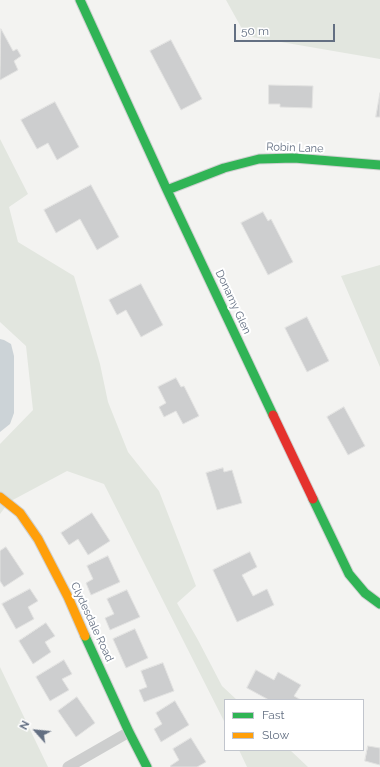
<!DOCTYPE html>
<style>
body{margin:0}
#map{position:relative;width:380px;height:767px;overflow:hidden;background:#f3f3f1;font-family:Raleway,sans-serif}
canvas{display:block}
.legend{position:absolute;left:224px;top:699px;width:140px;height:52px;box-sizing:border-box;background:#fff;border:1px solid #c1c5cd;margin:0;padding:5px 7px;list-style:none;font-size:12px;color:#636f82}
.legend li{display:flex;align-items:center;gap:8px;height:20px}
.legend b{width:20px;border:1px solid #c1c5cd}
.north{position:absolute;left:16px;top:711px;width:40px;height:40px;-webkit-text-stroke:3px #fff;paint-order:stroke;rotate:297deg;font-size:11px;font-weight:700;line-height:16px;text-align:center;color:#636f82}
.north::after{content:'';display:block;margin:auto;width:14px;height:18px;background:#636f82;clip-path:polygon(50% 0,100% 100%,50% 72%,0 100%)}
.scale{position:absolute;left:234px;top:24px;width:101px;height:18px;box-sizing:border-box;border:2px solid #636f82;border-top:0;padding-left:5px;font-size:12px;line-height:14px;white-space:nowrap;color:#636f82;-webkit-text-stroke:3px #fff;paint-order:stroke}
</style>
<div id="map">
<canvas width="380" height="767"></canvas>
<ul class="legend">
<li><b style="height:5px;background:#30b455"></b>Fast</li>
<li><b style="height:5px;background:#ff9f0a"></b>Slow</li>
</ul>
<div class="north">N</div>
<div class="scale">50 m</div>
</div>
<script>
const c = document.querySelector('canvas').getContext('2d');
c.lineJoin = 'round';
function fill(path, color) {
  c.fillStyle = color;
  c.fill(path, 'evenodd');
}
function trace(path, color, width, dash) {
  c.strokeStyle = color;
  c.lineWidth = width;
  c.lineCap = dash ? 'butt' : 'round';
  c.setLineDash(dash || []);
  c.stroke(path);
}
function write(font, color, halo, rows, align = 'center') {
  c.font = font + ' Raleway,sans-serif';
  c.lineWidth = 4;
  c.setLineDash([]);
  c.textBaseline = 'middle';
  c.strokeStyle = halo;
  c.fillStyle = color;
  for (const [text, x, y, turn = 0] of rows) {
    c.save();
    c.translate(x, y);
    c.rotate((+turn || 0) * Math.PI / 180);
    c.textAlign = isNaN(turn) ? turn : align;
    if (halo) c.strokeText(text, 0, 0);
    c.fillText(text, 0, 0);
    c.restore();
  }
}
fill(new Path2D(`
 M226,0H380V59L246,36Z
 M0,139L28,194L9,207L18,242L74,276L100,364L108,402L128,452L159,491L196,586L177,603L198,640L222,686L237,700H225V723L104,484L67,471L9,502L0,514V444L33,410L26,346L0,322Z
 M380,265V367L341,276Z
 M0,667L48,767H0Z
 M239,750H290L308,767H247Z`), '#e2e6df');
fill(new Path2D(`
 M0,339L4,340L11,344L14,356V413L10,424L0,432Z`), '#ccd3d7');
const building = new Path2D(`
 M1,29L13,51L17,49L21,56L14,61L18,70L0,80Z
 M171,40L202,99L181,110L150,51Z
 M269,85L313,86L312,108L280,107V104H269Z
 M380,93V117H376Z
 M55,102L79,147L57,160L48,143L37,149L21,120Z
 M91,185L119,237L97,250L80,219L56,233L44,210Z
 M263,212L268,221L271,219L293,262L268,275L241,223Z
 M141,284L163,325L141,337L126,310L117,315L109,300Z
 M307,317L329,361L307,372L285,328Z
 M176,378L181,387L184,386L199,416L183,424L176,411L164,417L159,407L166,403L158,387Z
 M344,407L365,446L348,455L327,417Z
 M223,468L224,472L232,470L242,503L217,510L206,473Z
 M92,513L110,541L88,555L78,539L69,545L61,533Z
 M6,547L24,574L4,587L0,581V551Z
 M250,552L257,567L242,575L253,596L267,589L274,605L237,622L213,570Z
 M108,556L120,582L91,595L86,583L93,579L87,566Z
 M30,589L38,601L28,607L34,619L16,629L2,604Z
 M127,590L140,617L110,630L105,618L114,614L107,599Z
 M46,623L55,636L45,642L51,652L33,664L19,641Z
 M135,629L148,658L126,668L113,639Z
 M64,660L72,674L62,679L69,690L50,701L36,677Z
 M163,663L174,691L144,702L139,690L147,687L141,671Z
 M256,670L274,680L278,672L301,685L294,696L301,700H269L247,688Z
 M77,697L95,723L76,737L58,711Z
 M175,701L189,725L161,742L154,729L162,724L156,713Z
 M191,738L206,762L197,767H171L170,766L179,760L173,749Z
 M368,746L380,748V765L365,761Z`);
fill(building, '#cdcecf');
trace(building, '#e2e2e1', 1);
const fast = new Path2D(`
 M80,0L167,190L273,415
 M167,190L224,168L259,159L294,158L380,165
 M313,499L349,574L365,593L380,604
 M85,636L129,732L147,767`);
const slow = new Path2D(`
 M0,497L20,513L38,539L68,597L85,636`);
const jam = new Path2D(`
 M273,415L313,499`);
trace(fast, '#cfd0d0', 11);
trace(slow, '#cfd0d0', 11);
trace(jam, '#cfd0d0', 11);
trace(new Path2D(`
 M68,767L129,732`), '#cdcece', 11);
trace(fast, '#30b455', 9);
trace(slow, '#ff9f0a', 9);
trace(jam, '#e5322d', 9);
write('11px', '#636f82', '#fff', [
 ["Robin Lane",295,148,2],
 ["Donamy Glen",233,302,65],
 ["Clydesdale Road",92,622,65]
]);
</script>
